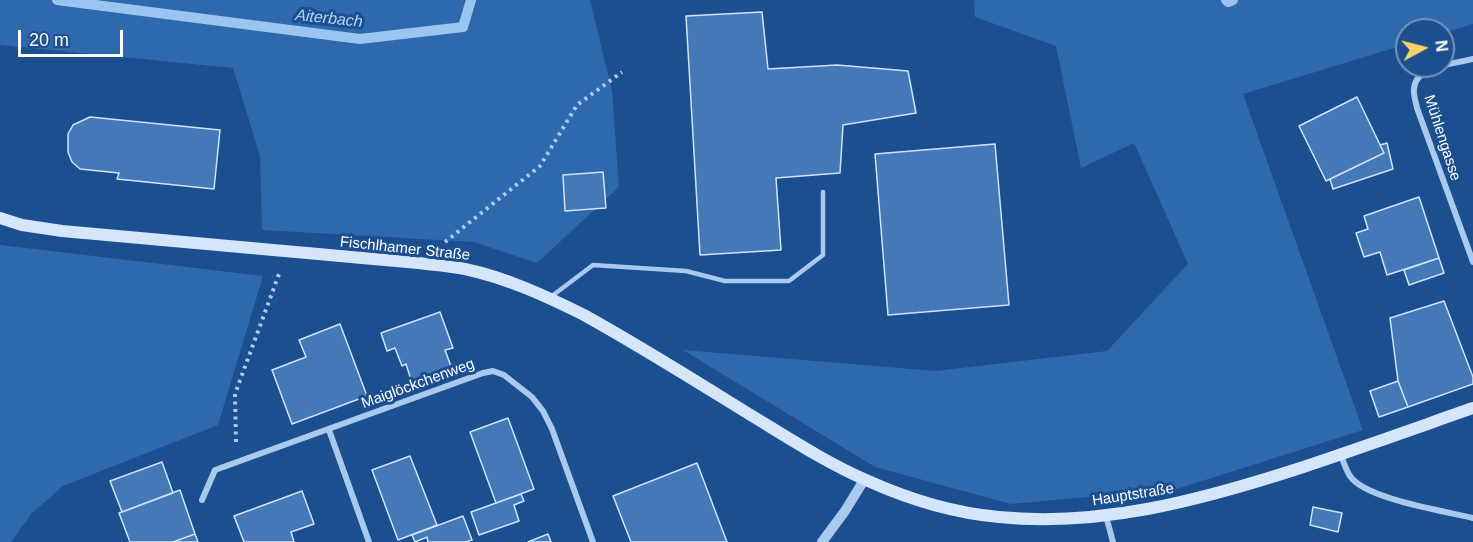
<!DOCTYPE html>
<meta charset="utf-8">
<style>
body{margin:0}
#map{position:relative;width:1473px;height:542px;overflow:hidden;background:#1b4f8f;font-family:Arial,sans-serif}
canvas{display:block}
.north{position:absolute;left:1395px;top:18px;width:60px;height:60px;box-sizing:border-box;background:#1b4f8f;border:2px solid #7695bc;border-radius:50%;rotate:83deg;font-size:16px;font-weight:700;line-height:24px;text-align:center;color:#fff}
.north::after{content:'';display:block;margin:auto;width:21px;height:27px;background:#ffd166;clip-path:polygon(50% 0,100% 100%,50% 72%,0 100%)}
.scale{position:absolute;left:18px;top:30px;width:105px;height:27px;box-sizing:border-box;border:3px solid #fff;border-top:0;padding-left:8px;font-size:18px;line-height:21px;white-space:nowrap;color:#fff;-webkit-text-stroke:4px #1b4f8f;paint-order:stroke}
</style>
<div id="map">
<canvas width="1473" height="542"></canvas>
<div class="north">N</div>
<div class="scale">20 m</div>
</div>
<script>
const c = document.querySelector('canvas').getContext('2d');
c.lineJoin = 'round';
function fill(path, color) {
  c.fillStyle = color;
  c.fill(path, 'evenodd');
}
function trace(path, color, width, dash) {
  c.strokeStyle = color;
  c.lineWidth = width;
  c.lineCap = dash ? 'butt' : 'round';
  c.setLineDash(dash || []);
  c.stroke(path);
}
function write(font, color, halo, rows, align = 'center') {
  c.font = font + ' Arial,sans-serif';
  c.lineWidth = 6;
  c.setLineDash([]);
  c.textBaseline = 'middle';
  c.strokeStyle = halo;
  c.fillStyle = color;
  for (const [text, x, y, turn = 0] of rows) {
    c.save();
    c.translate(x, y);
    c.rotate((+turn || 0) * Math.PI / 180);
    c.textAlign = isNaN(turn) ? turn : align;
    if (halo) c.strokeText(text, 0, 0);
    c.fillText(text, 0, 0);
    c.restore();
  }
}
fill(new Path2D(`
 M0,0H590L612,91L619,187L537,263L474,242L262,230L260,156L233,68L0,45Z
 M974,0H1473V24L1443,33V30H1407V44L1243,94L1363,430L1177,489L1011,504L875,467L683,350L935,371L1107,351L1188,264L1134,143L1081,168L1056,46L975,17Z
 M0,245L263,276L218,425L63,486L32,513L11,542H0Z`), '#2e69ad');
trace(new Path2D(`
 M57,0L360,39L463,27L471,0
 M1226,0L1228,2L1233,0`), '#9cc4f0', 10);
const building = new Path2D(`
 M762,12L768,69L837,65L908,71L916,113L843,125L840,173L776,178L781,250L700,255L686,16Z
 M1357,97L1384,153L1326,181L1299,126Z
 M90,117L220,130L214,189L117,179L119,173L80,169L72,162L68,152V134L73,125Z
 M1387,143L1393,169L1333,189L1330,179L1384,153L1380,145Z
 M995,144L1009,305L888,315L875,154Z
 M603,172L606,208L565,211L563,175Z
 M1419,197L1439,258L1387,275L1380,252L1364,257L1356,233L1368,229L1364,216Z
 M1439,258L1444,273L1409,285L1404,270Z
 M1444,301L1473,377V384L1408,407L1398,381L1390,318Z
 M440,312L453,348L445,350L452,369L412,383L406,364L402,366L395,348L387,351L381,333Z
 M340,324L367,396L292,424L272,370L306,357L299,340Z
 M1398,381L1408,407L1379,417L1370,391Z
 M508,418L534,489L496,503L470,432Z
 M410,456L437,525L398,540L372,470Z
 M162,462L173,493L122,512L110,481Z
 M697,463L727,542H631L613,496Z
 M180,490L195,534L173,542H130L119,513Z
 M302,491L314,524L291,532L294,542H244L234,516Z
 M521,494L524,501L514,505L519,521L479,535L471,512Z
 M1313,507L1342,513L1338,532L1310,525Z
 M463,516L472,540L466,542H428L427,537L415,542L412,535Z
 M195,534L198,542H173Z
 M548,534L551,542H528Z`);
fill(building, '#4478b7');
trace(building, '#cfe3fa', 1.5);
trace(new Path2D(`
 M445,242L540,166L577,105L622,72
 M236,442L235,394L279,274`), '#a9c9ee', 4, [3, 4.5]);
trace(new Path2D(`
 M552,296L593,265L686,271L725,281H789L823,255V192`), '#a9c9ee', 4.5);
trace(new Path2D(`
 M1473,59C1455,64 1415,65 1414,89C1413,95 1416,102 1417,108L1473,262
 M329,430L369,542
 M1341,455C1343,461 1346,470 1350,476C1365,499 1445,511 1473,518
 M202,500L215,470L483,373L493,371L504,375L532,397L543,411L552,429L593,542
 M1106,516L1113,542`), '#a9c9ee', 6);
trace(new Path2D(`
 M822,542L845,511L864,480`), '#a9c9ee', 10);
trace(new Path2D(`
 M0,218L22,225L62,231L418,263C434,265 450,266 465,269C507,278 546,296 584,315C640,346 694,380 749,414C787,437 825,462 866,480C908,499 953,513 999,517C1099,527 1197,501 1291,471C1352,451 1413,429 1473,408`), '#d6e6fa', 12);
write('15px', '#fff', '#1b4f8f', [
 ["Mühlengasse",1442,138,72],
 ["Fischlhamer Straße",405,249,6],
 ["Maiglöckchenweg",418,384,-20],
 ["Hauptstraße",1133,495,-9]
]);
write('italic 16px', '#b5d3f5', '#1b4f8f', [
 ["Aiterbach",329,19,6]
]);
</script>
